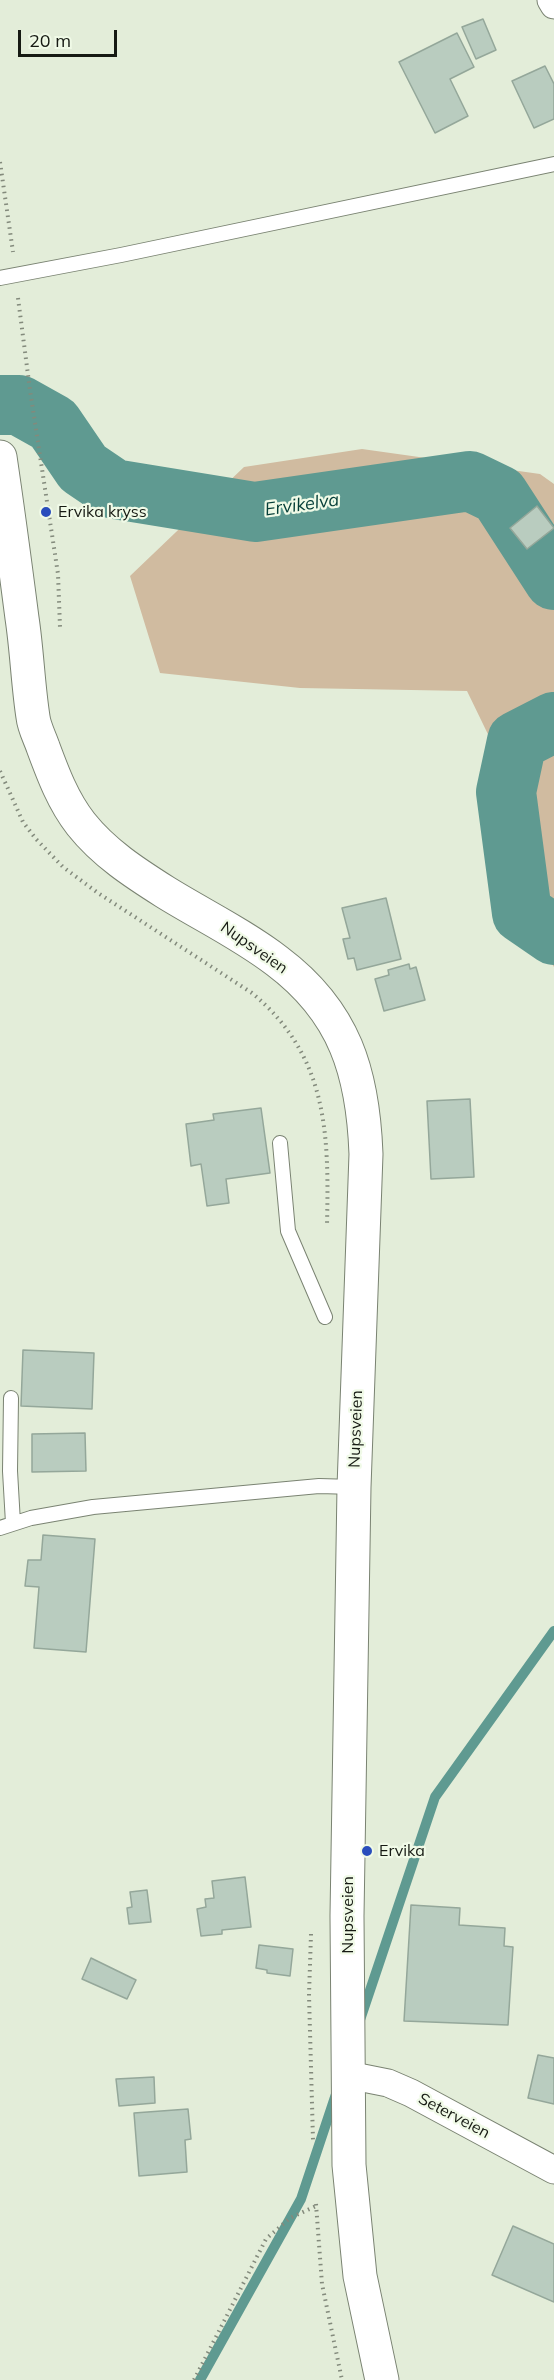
<!DOCTYPE html>
<style>
body{margin:0}
#map{position:relative;width:554px;height:2380px;overflow:hidden;background:#e3edd9;font-family:Mulish,sans-serif}
canvas{display:block}
.scale{position:absolute;left:18px;top:30px;width:99px;height:27px;box-sizing:border-box;border:3px solid #161a13;border-top:0;padding-left:8px;font-size:18px;line-height:21px;white-space:nowrap;color:#161a13;-webkit-text-stroke:4px #f0fae7;paint-order:stroke}
</style>
<div id="map">
<canvas width="554" height="2380"></canvas>
<div class="scale">20 m</div>
</div>
<script>
const c = document.querySelector('canvas').getContext('2d');
c.lineJoin = 'round';
function fill(path, color) {
  c.fillStyle = color;
  c.fill(path, 'evenodd');
}
function trace(path, color, width, dash) {
  c.strokeStyle = color;
  c.lineWidth = width;
  c.lineCap = dash ? 'butt' : 'round';
  c.setLineDash(dash || []);
  c.stroke(path);
}
function write(font, color, halo, rows, align = 'center') {
  c.font = font + ' Mulish,sans-serif';
  c.lineWidth = 4.5;
  c.setLineDash([]);
  c.textBaseline = 'middle';
  c.strokeStyle = halo;
  c.fillStyle = color;
  for (const [text, x, y, turn = 0] of rows) {
    c.save();
    c.translate(x, y);
    c.rotate((+turn || 0) * Math.PI / 180);
    c.textAlign = isNaN(turn) ? turn : align;
    if (halo) c.strokeText(text, 0, 0);
    c.fillText(text, 0, 0);
    c.restore();
  }
}
fill(new Path2D(`
 M362,449L540,474L554,484V967L539,945L515,790L467,691L300,688L160,673L130,576L244,467Z`), '#d0bba0');
trace(new Path2D(`
 M360,2020L435,1797L554,1631
 M200,2380L301,2199L337,2091`), '#5f9a91', 10);
trace(new Path2D(`
 M0,405H19L53,424L83,468L114,489L255,512L470,481L499,495L554,580
 M554,722L517,741L506,792L522,913L554,935`), '#5f9a91', 60);
const building = new Path2D(`
 M483,19L496,50L476,59L462,27Z
 M457,33L474,67L450,79L468,116L435,133L399,62Z
 M545,66L554,84V119L534,128L512,81Z
 M537,506L554,528L527,549L510,528Z
 M386,898L401,959L357,970L354,958L348,959L343,939L350,938L342,908Z
 M409,964L410,969L416,967L425,1000L384,1011L375,979L389,975L388,970Z
 M470,1099L474,1177L431,1179L427,1101Z
 M261,1108L270,1173L226,1179L229,1203L207,1206L201,1164L191,1166L186,1124L214,1120L213,1114Z
 M23,1350L94,1353L92,1409L21,1406Z
 M85,1433L86,1471L32,1472V1434Z
 M43,1535L95,1539L86,1652L34,1648L39,1587L25,1586L28,1560H41Z
 M245,1877L251,1927L222,1930V1934L201,1936L197,1909L206,1907L205,1899L214,1898L212,1881Z
 M147,1890L151,1922L129,1924L127,1908L132,1907L130,1892Z
 M411,1905L460,1908L459,1925L505,1928L504,1946L513,1947L508,2025L404,2021Z
 M259,1945L293,1949L290,1976L267,1973V1970L256,1968Z
 M91,1958L136,1980L127,1999L82,1979Z
 M538,2055L554,2058V2104L528,2098Z
 M154,2077L155,2103L119,2106L116,2079Z
 M188,2109L191,2139L185,2140L187,2172L139,2176L134,2113Z
 M513,2226L554,2244V2302L492,2275Z`);
fill(building, '#b9ccbf');
trace(building, '#94a79a', 1.5);
const lane = new Path2D(`
 M0,278L121,255L554,164
 M280,1143L288,1231L325,1317
 M11,1398L10,1471L13,1523
 M0,1528L31,1518L93,1507L319,1486L354,1487`);
const street = new Path2D(`
 M551,0L554,5
 M348,2075L388,2083L411,2093L554,2170`);
const secondary = new Path2D(`
 M0,457C8,511 15,564 22,618C27,651 28,685 33,717C34,727 40,738 43,747C53,774 63,801 81,824C104,853 135,873 165,892C202,915 242,934 277,961C345,1012 363,1073 366,1154L354,1487L347,1916L349,2165L360,2276L382,2380`);
trace(lane, '#7a8372', 16);
trace(street, '#7a8372', 29);
trace(secondary, '#7a8372', 35);
trace(new Path2D(`
 M0,162L13,252
 M18,298L30,390L58,574L60,627
 M0,771L23,822L36,839L63,867L98,893L252,993C328,1056 329,1134 327,1225
 M311,1934L309,1995L313,2140
 M316,2204L322,2284L342,2380
 M194,2380L266,2239L290,2218L316,2206`), '#838a7c', 4, [1.5, 4.5]);
trace(lane, '#fff', 14);
trace(street, '#fff', 27);
trace(secondary, '#fff', 33);
for (const [x, y, r, color] of [
 [46,512,6,"#294dbc"],
 [367,1851,6,"#294dbc"]
]) {
  const dot = new Path2D();
  dot.arc(x, y, r, 0, 2 * Math.PI);
  c.fillStyle = color;
  c.fill(dot);
  trace(dot, '#f0fae7', 2);
}
write('16px', '#161a13', '#f0fae7', [
 ["Ervika kryss",58,512],
 ["Ervika",379,1851]
], 'left');
write('16px', '#161a13', '#f0fae7', [
 ["Nupsveien",254,948,35],
 ["Nupsveien",356,1429,-88],
 ["Nupsveien",348,1915,-90],
 ["Seterveien",454,2116,28]
]);
write('italic 18px', '#053e38', '#f0fae7', [
 ["Ervikelva",302,505,-8]
]);
</script>
